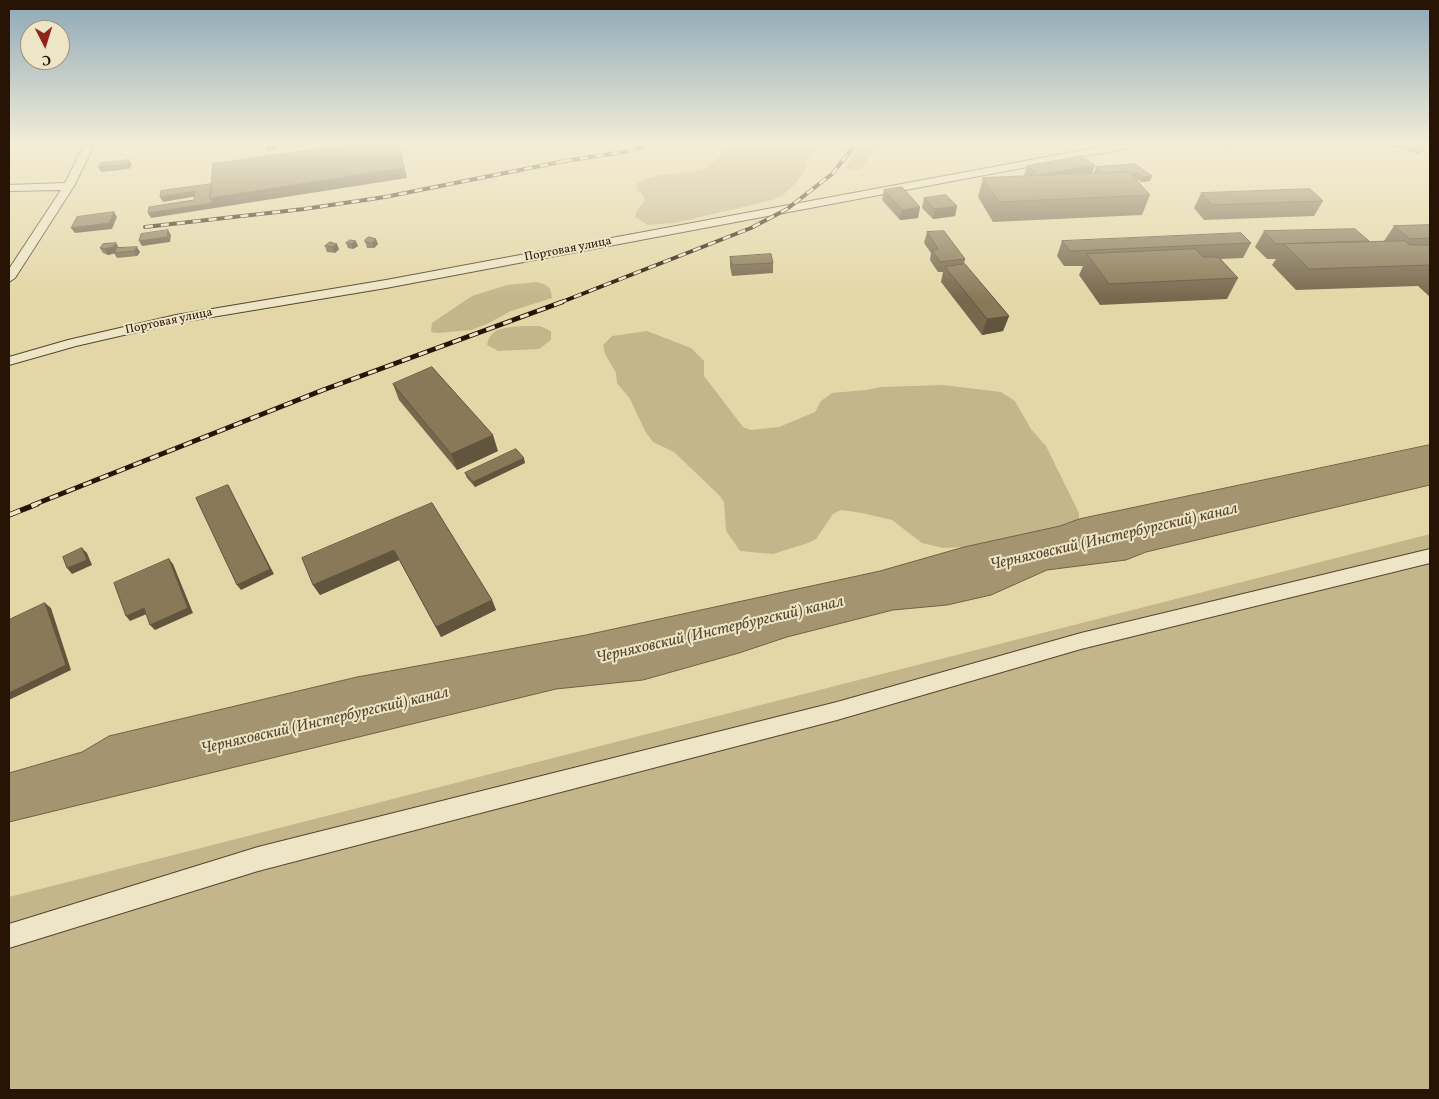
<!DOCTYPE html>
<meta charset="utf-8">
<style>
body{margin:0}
#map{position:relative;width:1439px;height:1099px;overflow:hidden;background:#e4d7a7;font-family:Vollkorn,serif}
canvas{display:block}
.frame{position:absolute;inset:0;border:10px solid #281404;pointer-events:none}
.north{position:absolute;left:20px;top:20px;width:50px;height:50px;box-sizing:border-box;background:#ede5c6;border:1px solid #9e9178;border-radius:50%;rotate:175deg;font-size:14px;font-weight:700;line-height:20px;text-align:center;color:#281404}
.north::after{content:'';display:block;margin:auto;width:18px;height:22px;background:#8f2418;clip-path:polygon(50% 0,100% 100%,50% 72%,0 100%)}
</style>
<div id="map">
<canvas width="1439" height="1099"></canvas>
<div class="frame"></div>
<div class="north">С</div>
</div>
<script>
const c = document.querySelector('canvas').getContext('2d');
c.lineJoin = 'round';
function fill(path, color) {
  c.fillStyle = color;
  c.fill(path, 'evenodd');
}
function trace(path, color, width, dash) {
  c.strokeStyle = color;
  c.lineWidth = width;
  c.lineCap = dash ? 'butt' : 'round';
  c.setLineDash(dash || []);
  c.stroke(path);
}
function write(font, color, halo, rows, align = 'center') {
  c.font = font + ' Vollkorn,serif';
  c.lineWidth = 4;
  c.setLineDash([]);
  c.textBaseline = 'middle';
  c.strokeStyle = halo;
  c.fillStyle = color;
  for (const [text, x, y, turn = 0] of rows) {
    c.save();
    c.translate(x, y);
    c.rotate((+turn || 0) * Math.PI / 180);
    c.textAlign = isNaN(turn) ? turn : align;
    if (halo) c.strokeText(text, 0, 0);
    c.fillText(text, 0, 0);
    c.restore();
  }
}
fill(new Path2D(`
 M735,145H818L805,161L808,165L795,184L782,196L772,200L675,223L648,225L635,217L637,210L645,201L643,195L637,190L636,184C659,169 687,177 707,167C717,161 724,150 735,145Z
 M863,145H879L860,170L844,169Z
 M537,282C547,285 551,286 552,298L511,311L487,324L471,330L438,333L431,332L432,323L472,296L507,285Z
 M540,326L551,331V340L539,349L498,351L487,345C488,341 489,337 492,334C500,325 528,326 540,326Z
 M647,331L691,348L704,361V376L743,427L751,430L779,427L815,412L821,401L832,393L866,390L881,387L943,385L1001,392L1015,401L1031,429L1046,446L1079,513V519L1060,526L964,547L943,548L922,543L892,520L862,513L841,510L833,514L816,539L808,543L773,554L740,551L726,531L724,502L720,496L674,452L653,442L645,431L630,399L617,383L616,373L605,354L603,345L612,336Z
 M1430,534V1090H9V897Z`), '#c4b68b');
const water = new Path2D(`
 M1430,445V485L1146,552L1126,560L1047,570L991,595L947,605L893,610L787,637L739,653L643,680L556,689L9,822V773L82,752L109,736L357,677L586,635L880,571L964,547L1060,526L1079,519Z`);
fill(water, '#a49570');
trace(water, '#726145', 1);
const street = new Path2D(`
 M84,145H94L74,186L15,278L9,282V269L61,190L9,191V185L65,183Z
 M1111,145H1133L1128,148L386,288L176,323L76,346L9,365V357L68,340L176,315L386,280Z
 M1430,549V563L1081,649L837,720L258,871L9,948V924L258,847L837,702L1081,633Z`);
trace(street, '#57452d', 2);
fill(street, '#ede5c6');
const railFar2 = new Path2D(`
 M564,161L624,152L650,145
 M145,227L304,209L385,197L570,160
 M559,303L751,228L787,209L832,174L855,145`);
const railFar1 = new Path2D(`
 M33,505L323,390L562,302`);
const rail = new Path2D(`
 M9,515L37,504`);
trace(railFar2, '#281404', 4);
trace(railFar1, '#281404', 5);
trace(rail, '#281404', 5.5);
trace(railFar2, '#ede5c6', 2.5, [8]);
trace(railFar1, '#ede5c6', 3, [9]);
trace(rail, '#ede5c6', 4, [12]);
fill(new Path2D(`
 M1218,145H1234L1225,148Z
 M1388,145H1426L1422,151L1418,154Z
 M1135,164L1150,181L1141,182L1135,178L1150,195L1142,215L993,222L978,197L983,178L1025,176L1024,175L1027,166L1092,173H1096L1094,172L1096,167Z
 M884,190L920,207L918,218L900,220L882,200Z
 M1201,193L1323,201L1314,216L1204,220L1194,208Z
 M924,198L957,206L955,216L933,219L922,208Z
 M1430,225V297L1418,286L1296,290L1272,265L1276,259H1267L1255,247L1264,231L1369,241L1368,242L1384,241L1394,226Z
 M927,232L965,259L964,264L1009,316L1003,331L982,335L941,282L943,272H938L930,260L931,253L924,243Z
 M365,240L378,244L374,248H367Z
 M1062,241L1251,243L1243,258L1221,259L1238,278L1227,299L1100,305L1079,275L1083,266H1064L1057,256Z
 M330,242L339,249L335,253L327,252L325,246Z
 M116,243L119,248L140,252L137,256L117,258L114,253L108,255L103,253L100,248Z
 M346,243L358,246L353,249L348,248Z
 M730,257L773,263V273L732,276L730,267Z
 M393,384L498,451L457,470L399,400Z
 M525,463L475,487L467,478L465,473Z
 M432,503L492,600L496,610L441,637L399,560L320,595L313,585Z`), '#77684d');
fill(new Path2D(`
 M278,145L277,150L267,151L265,146Z
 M399,145L407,178L151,218L148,213L210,198Z
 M1226,145H1234L1225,148Z
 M1424,145H1426L1422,151L1418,154Z
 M129,160L132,165L129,169L101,172L98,167Z
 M1095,165L1092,174L1039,175Z
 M1137,173L1135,178L1109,177Z
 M1152,176L1150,181L1141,182L1143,177Z
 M195,191L198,196L163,202L160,197Z
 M957,206L955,216L933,219L935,209Z
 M920,207L918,218L900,220L902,210Z
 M114,212L117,217L112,229L75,233L71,228Z
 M168,230L171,235L170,242L142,246L139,241Z
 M376,239L378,244L374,248L372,243Z
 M356,241L358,246L353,249L351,244Z
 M116,243L119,249L116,253L108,255L105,249Z
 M337,244L339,249L335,253L332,247Z
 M137,247L140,252L137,256L134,251Z
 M1009,316L1003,331L982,335L987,319Z
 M493,435L498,451L457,470L451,454Z
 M524,458L525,463L475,487L473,482Z
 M228,485L231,491L274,574L241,590L237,585Z
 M82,548L87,553L92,565L72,574L67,568Z
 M394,550L399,560L320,595L313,585Z
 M169,559L173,564L193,613L155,630L150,625Z
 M492,600L496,610L441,637L436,627Z
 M45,603L51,608L71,670L9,700V693Z
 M144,608L149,613L130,621L126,616Z`), '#61553e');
const building = new Path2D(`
 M346,145H399L404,168L210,198L213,164Z
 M1082,156L1095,165L1039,175L1027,166Z
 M129,160L127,164L98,167L101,163Z
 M1135,164L1152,176L1143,177L1137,173L1131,174L1129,172L1103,173L1096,167Z
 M1129,172L1150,195L999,202L983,178Z
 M212,184L210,198L213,203L148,213L149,207L194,200L195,191L160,197L161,191Z
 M902,187L920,207L902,210L884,190Z
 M1310,189L1323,201L1212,205L1201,193Z
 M946,195L957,206L935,209L924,198Z
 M114,212L109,223L71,228L77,217Z
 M1430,225V238L1410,239L1394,226Z
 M1355,229L1369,241L1276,244L1264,231Z
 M168,230L167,237L139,241L141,234Z
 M944,231L965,259L940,262L932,250L938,249L927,232Z
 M1241,233L1251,243L1070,251L1062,241Z
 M369,237L376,239L372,243L365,242V240Z
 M350,240L356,241L351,244L346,243Z
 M1405,241L1410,245H1430V265L1309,269L1284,244Z
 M330,242L337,244L332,247L325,246Z
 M116,243L113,247L105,249L100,248L103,244Z
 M137,247L134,251L114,253L117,248Z
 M1195,249L1203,257H1218L1238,278L1109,284L1087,254Z
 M771,254L773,263L732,265L730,257Z
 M965,264L1009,316L987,319L945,267Z
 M432,367L493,435L451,454L393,384Z
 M516,449L524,458L473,482L465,473Z
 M228,485L270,569L237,585L196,498Z
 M432,503L492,600L436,627L394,550L313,585L302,558Z
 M82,548L87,560L67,568L63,557Z
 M169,559L188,608L150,625L144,608L126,616L114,583Z
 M45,603L66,665L9,693V620Z`);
fill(building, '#8a7959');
trace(building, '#61553e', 1);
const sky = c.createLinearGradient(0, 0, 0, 299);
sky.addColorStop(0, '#8da8b8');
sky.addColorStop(0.48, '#f3edd7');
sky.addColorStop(1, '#f3edd700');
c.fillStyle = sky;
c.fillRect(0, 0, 1439, 299);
write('12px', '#281404', '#ede5c6', [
 ["Портовая улица",568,250,-11],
 ["Портовая улица",169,322,-12]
]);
write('italic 16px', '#5a482f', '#ede5c6', [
 ["Черняховский (Инстербургский) канал",1114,538,-13],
 ["Черняховский (Инстербургский) канал",720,631,-13],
 ["Черняховский (Инстербургский) канал",325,722,-13]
]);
</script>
